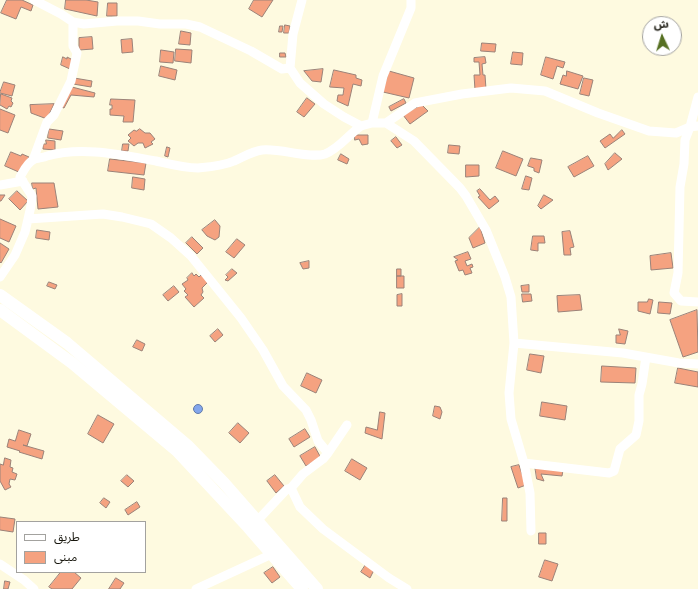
<!DOCTYPE html>
<meta charset="utf-8">
<style>
body{margin:0}
#map{position:relative;width:698px;height:589px;overflow:hidden;background:#fefae0;font-family:Overpass,"Noto Sans Arabic",sans-serif}
canvas{display:block}
.legend{position:absolute;left:16px;top:521px;width:130px;height:52px;box-sizing:border-box;background:#fff;border:1px solid #a3a29f;margin:0;padding:5px 7px;list-style:none;font-size:12px;color:#18170e}
.legend li{display:flex;align-items:center;gap:8px;height:20px}
.legend b{width:20px;border:1px solid #a3a29f}
.north{position:absolute;left:642px;top:16px;width:40px;height:40px;box-sizing:border-box;background:#fff;border:1px solid #a3a29f;border-radius:50%;rotate:356deg;font-size:11px;font-weight:700;line-height:16px;text-align:center;color:#18170e}
.north::after{content:'';display:block;margin:auto;width:14px;height:18px;background:#567022;clip-path:polygon(50% 0,100% 100%,50% 72%,0 100%)}
</style>
<div id="map">
<canvas width="698" height="589"></canvas>
<ul class="legend">
<li><b style="height:5px;background:#fff"></b>طريق</li>
<li><b style="height:11px;background:#f5a280"></b>مبنى</li>
</ul>
<div class="north">ش</div>
</div>
<script>
const c = document.querySelector('canvas').getContext('2d');
c.lineJoin = 'round';
function fill(path, color) {
  c.fillStyle = color;
  c.fill(path, 'evenodd');
}
function trace(path, color, width, dash) {
  c.strokeStyle = color;
  c.lineWidth = width;
  c.lineCap = dash ? 'butt' : 'round';
  c.setLineDash(dash || []);
  c.stroke(path);
}
const water = new Path2D(`
 M193.5 409a4.5 4.5 0 1 1 9 0a4.5 4.5 0 1 1-9 0Z`);
fill(water, '#83a6ec');
trace(water, '#637ba9', 1);
const building = new Path2D(`
 M7,0H22L33,5L31,11L21,7L16,19L1,13Z
 M66,0H86L98,2L97,16L65,9Z
 M254,0H273L262,17L249,9Z
 M108,3H117V16H107Z
 M285,25L290,26L289,33H284Z
 M280,26H283L282,32H279Z
 M181,31L191,33L190,45L179,44Z
 M92,37L93,49L79,50V38Z
 M132,39L133,52L122,53L121,40Z
 M482,43L496,44L495,52L481,51Z
 M176,49L192,50L191,63L175,61Z
 M161,50L174,52L173,63L160,62Z
 M513,52L523,53L522,65L511,64Z
 M280,53H285L286,57H280Z
 M63,57L67,59V57L73,60L70,69L61,65Z
 M485,57L486,63L482,64L483,75H485L486,89L475,90L474,75H480L479,62H474V58Z
 M546,57L565,62L563,68L557,66L553,79L541,75Z
 M161,66L177,70L175,80L159,76Z
 M323,69L321,82L312,81L304,71Z
 M334,70L356,75V78L362,80L361,86L353,84L348,106L337,101L338,95H343L344,88L330,87Z
 M389,71L414,78L409,98L383,92Z
 M567,71L583,76L578,89L560,84L563,75L566,76Z
 M74,78L92,81L91,87L73,84Z
 M584,78L593,80L589,96L580,94Z
 M4,82L15,85L12,96L0,93Z
 M72,87L95,93L94,97L71,95L64,108L61,107Z
 M1,94L12,98L11,101L13,103L11,107L9,106L7,109L0,105Z
 M307,98L315,104L304,117L297,112Z
 M111,99L135,100L133,122H123L124,116L110,115V109H112V105H110Z
 M404,99L406,103L391,111L389,107Z
 M54,104L47,119L31,113L30,105Z
 M422,105L428,111L410,124L403,115Z
 M0,109L15,115L8,133L0,130Z
 M49,129L63,131L61,140L48,138Z
 M140,129L145,133H150L155,139L151,142L153,144L145,148L143,143H138L134,146L128,141L131,138L128,135L134,130L136,131Z
 M622,130L625,134L605,148L600,141L610,134L613,138Z
 M355,135H368V144L362,145L359,139L355,140Z
 M396,137L402,145L397,148L391,141Z
 M46,140L55,141V150L43,149V144H46Z
 M123,144H129L128,151H122Z
 M449,145L460,146L459,154L448,153Z
 M167,147L170,148L168,157L165,156Z
 M503,151L523,159L516,176L496,168Z
 M11,152L21,156L22,154L29,157L21,173L5,166Z
 M615,153L622,159L608,170L605,164Z
 M341,154L349,159L347,164L338,160Z
 M588,156L594,166L574,177L568,167Z
 M531,158L542,160L539,173L534,171V168L528,166Z
 M110,159L146,163L144,175L108,171Z
 M466,165H479V176L466,177Z
 M526,176L532,178L529,190L522,189Z
 M133,177L145,179L144,190L132,188Z
 M32,183H54L58,207L38,209L36,188L33,189Z
 M480,189L490,200L495,196L499,201L489,209L478,197L480,196L477,191Z
 M17,191L28,201L20,210L9,199Z
 M0,195H5L1,201H0Z
 M544,195L553,200L541,209L538,206Z
 M0,219L16,226L9,242L0,238Z
 M215,220L220,226L219,237L215,240L207,236L202,230Z
 M480,227L485,243L473,248L469,238Z
 M37,230L50,232L49,240L36,238Z
 M570,231L574,247L570,248L571,255H564L562,232Z
 M533,236H544L545,243H538V251L531,250Z
 M192,237L203,248L197,254L186,243Z
 M237,239L245,245L234,258L226,252Z
 M0,243L9,249L1,263L0,262Z
 M468,252L471,259L465,261L467,266L472,264L473,267L470,268L472,273L465,275L463,270L459,271L455,261L458,260L454,257Z
 M671,253L673,268L651,270L650,256Z
 M309,261V268L303,269L300,263Z
 M232,269L237,273L228,281L225,280L228,277L226,275Z
 M397,269H401V276H397Z
 M192,273L194,276L196,274L199,277L201,275L208,282L202,288L203,292L201,295L204,298L194,307L185,297L188,295L184,291L186,289L182,284L188,280L187,278Z
 M397,276H404V288H397Z
 M49,282L57,285L55,289L47,286Z
 M529,285V292H522L521,286Z
 M174,286L179,292L168,301L163,295Z
 M402,294V306H397V295Z
 M522,294H531L532,301L523,302Z
 M580,295L582,310L558,312L557,296Z
 M649,299L653,300L650,314L638,311V302H647Z
 M659,302L672,303L670,314L658,313Z
 M697,310L698,352L683,357L670,320Z
 M218,329L223,335L215,342L210,336Z
 M619,329L628,331L625,344L616,343V335H620Z
 M137,340L145,344L142,351L133,347Z
 M530,354L544,356L541,373L527,370Z
 M602,366L636,368L635,383L601,382Z
 M678,368L698,372V387L675,383Z
 M307,373L322,380L316,393L301,386Z
 M542,402L567,406L565,420L540,416Z
 M435,406L440,407L442,412L440,419L433,416Z
 M380,412L385,413L382,439L365,433L366,427L377,430Z
 M98,415L114,424L103,443L88,434Z
 M238,423L249,433L240,443L229,433Z
 M305,429L310,437L294,447L289,439Z
 M19,430L31,434L27,446L23,445L44,451L42,459L19,452L20,451L7,447L9,439L15,441Z
 M315,447L321,458L306,466L300,456Z
 M5,458L11,460L10,467L13,468L12,472L17,474L15,480L10,479L9,484L11,487L5,490L0,481V464L3,465Z
 M352,459L367,468L360,480L345,471Z
 M519,465L526,485L518,488L511,467Z
 M535,466L563,470L562,476L541,474L544,481L537,479Z
 M127,475L134,481L128,487L121,481Z
 M275,475L284,486L276,493L267,481Z
 M104,498L110,502L106,508L100,503Z
 M503,498H507V521H502Z
 M137,502L140,507L128,515L125,510Z
 M0,517L15,519L13,532L0,530Z
 M539,533H546V544H539Z
 M545,560L558,564L552,581L539,577Z
 M367,563L375,568L370,578L361,572Z
 M273,567L280,577L272,583L264,573Z
 M61,572H74L81,578L72,589H52L49,587Z
 M116,578L124,583L120,589H109Z
 M5,581L10,582L8,589H4Z`);
fill(building, '#f5a280');
trace(building, '#9b8278', 1);
trace(new Path2D(`
 M34,0L61,14L73,22L84,24L117,21H138L160,24H186L200,27L251,51L282,69L290,68
 M302,0L293,34L290,68L300,83L324,104L344,117L361,126L372,123L383,76L411,8V0
 M698,97L690,127L698,126
 M372,123H386L415,103L462,94L511,88L545,91L598,113L649,131L676,133L690,127
 M386,123L414,141L460,188L466,196L486,230L505,277L511,297L514,343L623,353L679,363L698,364
 M690,127L685,140L684,164L680,187L678,273L674,293L681,301L698,302
 M33,160L47,122L54,115L71,81L77,53L73,46V22
 M0,185L23,181
 M28,219L103,214L122,217L151,224L171,238L191,256L241,318L263,350L283,386L306,410L311,420L318,441L328,453L347,425
 M0,277L15,255L25,232L31,206L32,196L20,177C23,172 27,163 33,160C36,158 43,158 47,156C82,146 121,155 156,161C169,164 184,168 198,168C209,167 223,166 234,161C244,157 250,152 262,150C281,148 309,159 325,154C339,149 349,134 361,126
 M514,343L509,393L511,419L524,463L530,493L531,531
 M524,463L609,473L614,471L620,449L636,435L639,421V395L642,384L646,357
 M291,488L303,474L323,459L328,453
 M257,521L287,489L291,488L300,507L323,529L389,578L407,589
 M0,564L24,580L34,589
 M196,589L272,554`), '#fff', 9);
trace(new Path2D(`
 M0,295L67,343L187,445L224,483L317,589
 M0,310L72,363L177,451L248,527L302,589`), '#fff', 12);
</script>
